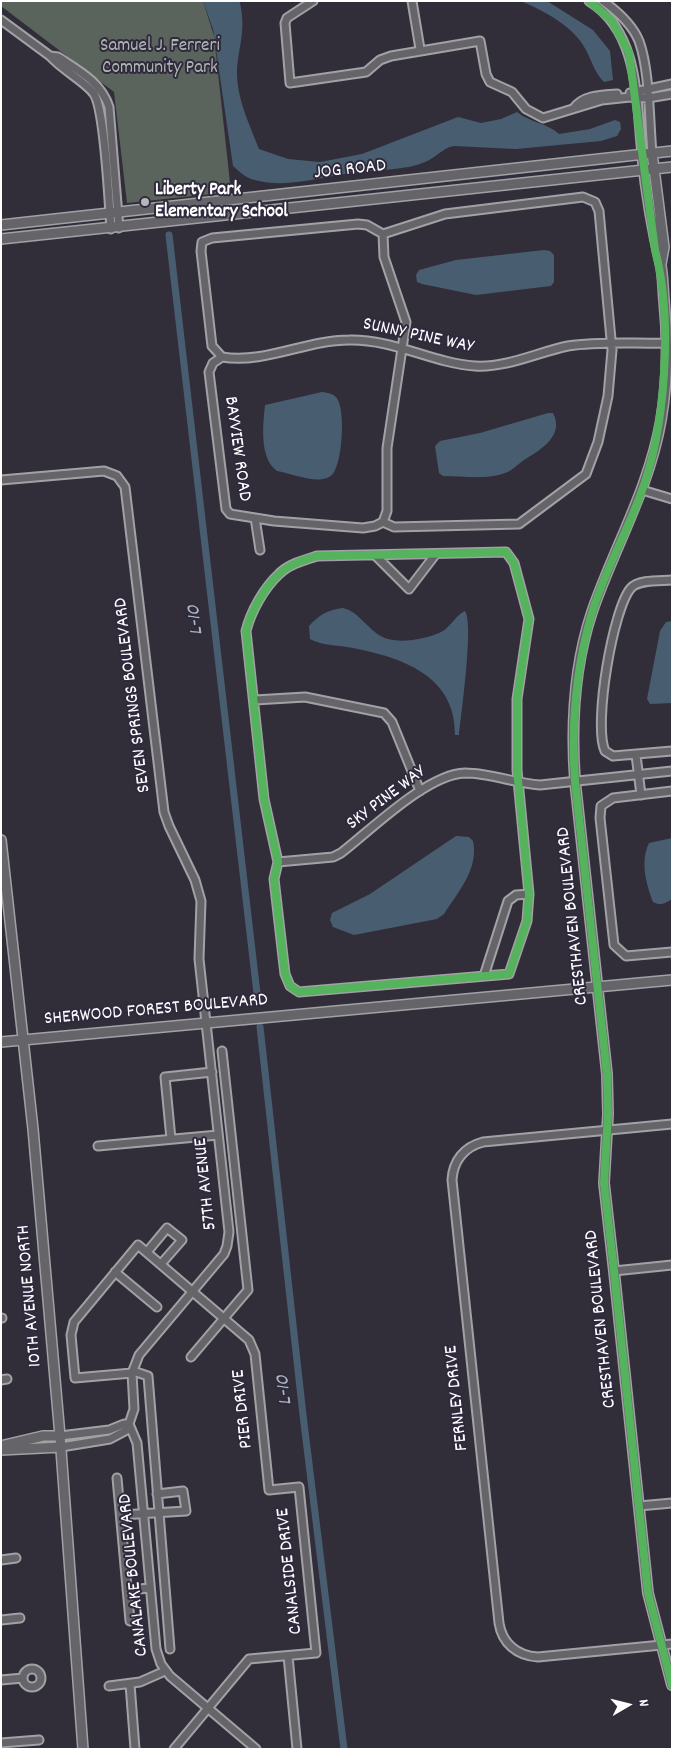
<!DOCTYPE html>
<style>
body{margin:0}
#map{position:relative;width:673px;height:1750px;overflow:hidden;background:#312e39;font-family:Dekko,sans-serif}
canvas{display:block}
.frame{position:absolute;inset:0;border:2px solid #fff;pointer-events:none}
.north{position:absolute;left:603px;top:1680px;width:50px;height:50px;-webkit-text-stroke:4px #2f2a3d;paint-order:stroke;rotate:82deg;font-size:14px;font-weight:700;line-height:20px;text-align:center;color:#fff}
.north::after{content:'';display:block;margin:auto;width:18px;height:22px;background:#fff;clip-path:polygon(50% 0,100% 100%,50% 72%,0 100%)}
</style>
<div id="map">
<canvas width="673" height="1750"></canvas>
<div class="frame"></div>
<div class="north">N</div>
</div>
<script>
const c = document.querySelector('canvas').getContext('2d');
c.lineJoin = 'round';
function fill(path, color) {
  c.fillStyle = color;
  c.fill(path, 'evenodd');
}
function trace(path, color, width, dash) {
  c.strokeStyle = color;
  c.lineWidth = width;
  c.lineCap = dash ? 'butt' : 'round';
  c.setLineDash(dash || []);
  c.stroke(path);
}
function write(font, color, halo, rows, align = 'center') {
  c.font = font + ' Dekko,sans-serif';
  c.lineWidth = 4;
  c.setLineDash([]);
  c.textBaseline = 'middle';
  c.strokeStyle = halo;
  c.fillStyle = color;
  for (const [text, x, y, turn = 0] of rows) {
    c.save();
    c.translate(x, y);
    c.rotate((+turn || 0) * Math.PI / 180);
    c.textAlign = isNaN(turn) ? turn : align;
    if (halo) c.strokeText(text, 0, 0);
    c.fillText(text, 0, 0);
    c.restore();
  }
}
fill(new Path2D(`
 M1,1H203L214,36L231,192L127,203L114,92L1,6Z`), '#5a645c');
fill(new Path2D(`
 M203,1H239L240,3C246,30 239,45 237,69C236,97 249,123 259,149L288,159L320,162L362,154L458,117L481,123L501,119L517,112C531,123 547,123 559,134L590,129L615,120L620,122L621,129L617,136L601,141L516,149L454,146C442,148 436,158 425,162C404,171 379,169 357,172C325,176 290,188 259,181C247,179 242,174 233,166L213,29Z
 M520,1H547L593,30L610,51L613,80L604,82C594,73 591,57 583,45C571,25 541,9 520,1Z
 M544,250L550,251L554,255V282L551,286L476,295L422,284L417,282L416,275L419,270L456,260Z
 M322,392C328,393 332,393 336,397C346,408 342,458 335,470C333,475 329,478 323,479C313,482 288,473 277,471C259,458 263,424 265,405Z
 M548,413H553C565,436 540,450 524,460C518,464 512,471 505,473C488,480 461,476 443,476L439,473L435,446L440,441L480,433Z
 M343,608C358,612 364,624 376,633C392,646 422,640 439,633C450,629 456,614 465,611C474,624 461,715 459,735H455C456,673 397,656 347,647C334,645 321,645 310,639L309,626C320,614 328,610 343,608Z
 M672,621V703L650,704L647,699L660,631L666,622Z
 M456,836L469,837L473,841C479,869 458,892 444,914L437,919L354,935L333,927L330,920L332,913L370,894Z
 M672,838V899C664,904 661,906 653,902C646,883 640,862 649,843Z`), '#495d70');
trace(new Path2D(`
 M169,235L258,1002
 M260,1027L303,1415L344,1749`), '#495d70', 7);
const street = new Path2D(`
 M313,1L287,18L285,23L290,83L366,72L380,60L391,56L480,41L486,74L490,82L512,92L526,109L543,118L602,100L630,97L648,98L672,94
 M412,1L420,49
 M589,1C640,32 636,102 642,154
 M603,1C617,11 632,24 639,41C650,71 649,121 652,153
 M1,20L50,56C62,70 86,82 94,94C105,110 109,204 111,229
 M50,56L58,57C79,71 101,82 109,107L119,228
 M630,93L672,84
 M574,108C583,95 602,95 617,94
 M383,234L445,214L583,197L595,202L599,211L612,350L608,396L598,442L586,474L519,524L394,527L383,522
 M222,357L212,346L201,251L202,242L212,238L358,224L367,225L383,234L384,257L406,322L387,448V511L383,522
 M222,357C265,364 306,340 349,340C394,339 432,363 475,366C507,368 538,352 568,346C601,341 635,344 667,343
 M222,357L213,363L209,372L226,509L230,514L274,521L363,528L375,526L383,522
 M1,480L104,471L117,476L125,487L164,812L169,826L195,880L201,901L199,959L229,1232L227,1246L224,1254L139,1355L132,1373L134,1409L127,1430L110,1439L61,1447
 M642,490L672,499
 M255,518L260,550
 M506,552L514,563L529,619L517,699V770L529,894L527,921L509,974L299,992L290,986L285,974L274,879L278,862L264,799L246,631C251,611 264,588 279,574C289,564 304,560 317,556Z
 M376,556L409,589L435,555
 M672,580C661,581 639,579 631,588C613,608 593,725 605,751L613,756L672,751
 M255,700L305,697L384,713L392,722L420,791
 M636,755L641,795
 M672,791L613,798L601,806L600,818L614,945L626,956L672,952
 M278,862L333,857L341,853C371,830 427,774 465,773C490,773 514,783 540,785L672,771
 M484,976L508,901L516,895L529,894
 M672,1124L483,1142C464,1147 453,1161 452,1180L499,1623C502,1643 517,1656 538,1657L672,1644
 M171,1139L165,1077L212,1072
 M98,1146L218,1135
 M147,1252L167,1228L182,1240L161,1264
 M614,1271L672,1265
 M115,1272L157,1307
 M1,1318H2
 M191,1357L248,1290L222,1051
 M133,1371L148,1376L170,1649
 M132,1373L75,1378L71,1335L74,1322L138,1245L249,1340L255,1354L269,1490L299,1487L316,1653L249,1659L174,1749
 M1,1380L7,1379
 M129,1424L137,1443L156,1649L161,1664L170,1676L256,1749
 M60,1436L109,1430L124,1424H129
 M117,1478L130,1621
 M639,1506L672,1503
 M121,1515L186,1511L183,1491L157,1494
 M1,1560L16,1558
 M127,1590L150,1588
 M1,1620L20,1618
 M288,1656L297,1749
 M23 1678a9 9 0 1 1 18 0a9 9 0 1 1-18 0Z
 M1,1680L23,1678
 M130,1684L135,1749
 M109,1686L140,1682L165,1671
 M1,1743L39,1740`);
const secondary = new Path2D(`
 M652,153L664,247L661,264
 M642,154C646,192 652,229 661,266C663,277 663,289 664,300C668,340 668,380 661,420C649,489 614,548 592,612C574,666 571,725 575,781L607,1074L608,1114L604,1183L614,1271L648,1593L672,1685
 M1,225L672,151
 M1,239L672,167
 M1,840L33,1129L60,1436L83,1749
 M1,1042L672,980
 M1,1446L43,1436H60
 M1,1450L61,1447`);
trace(street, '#a2a1a6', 11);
trace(secondary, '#a2a1a6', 12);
trace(street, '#656469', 7);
trace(secondary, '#656469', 9);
trace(new Path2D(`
 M589,1L612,21L629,53L655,250C673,318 666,429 640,496C625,536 603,575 591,616C576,670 571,725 575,781L607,1074L608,1114L604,1183L614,1271L648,1593L672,1685
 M506,552L514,563L529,619L517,699V770L529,894L527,921L509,974L299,992L290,986L285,974L274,879L278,862L264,799L246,631C251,611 264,588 279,574C289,564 304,560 317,556Z`), '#56b35d', 8);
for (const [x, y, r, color] of [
 [145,202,5,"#b7b6ba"]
]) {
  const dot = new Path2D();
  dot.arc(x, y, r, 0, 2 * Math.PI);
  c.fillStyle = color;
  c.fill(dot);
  trace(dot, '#2f2a3d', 2);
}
write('19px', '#b0b6b0', '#2f2a3d', [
 ["Samuel J. Ferreri",160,47],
 ["Community Park",160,69]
]);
write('19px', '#fff', '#2f2a3d', [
 ["JOG ROAD",350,171,-6],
 ["SUNNY PINE WAY",418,337,12],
 ["BAYVIEW ROAD",236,449,82],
 ["SEVEN SPRINGS BOULEVARD",134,695,-97],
 ["SKY PINE WAY",387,799,-37],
 ["CRESTHAVEN BOULEVARD",574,916,-96],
 ["SHERWOOD FOREST BOULEVARD",156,1011,-5],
 ["57TH AVENUE",207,1184,-96],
 ["10TH AVENUE NORTH",31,1296,-95],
 ["CRESTHAVEN BOULEVARD",602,1319,-96],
 ["FERNLEY DRIVE",458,1398,-96],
 ["PIER DRIVE",244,1409,-96],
 ["CANALSIDE DRIVE",291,1571,-96],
 ["CANALAKE BOULEVARD",135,1575,-96]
]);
write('bold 19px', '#fff', '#2f2a3d', [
 ["Liberty Park",155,191],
 ["Elementary School",155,213]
], 'left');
write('italic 20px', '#aeb8c1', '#2f2a3d', [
 ["L-10",197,620,-97],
 ["L-10",286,1390,-97]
]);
</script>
